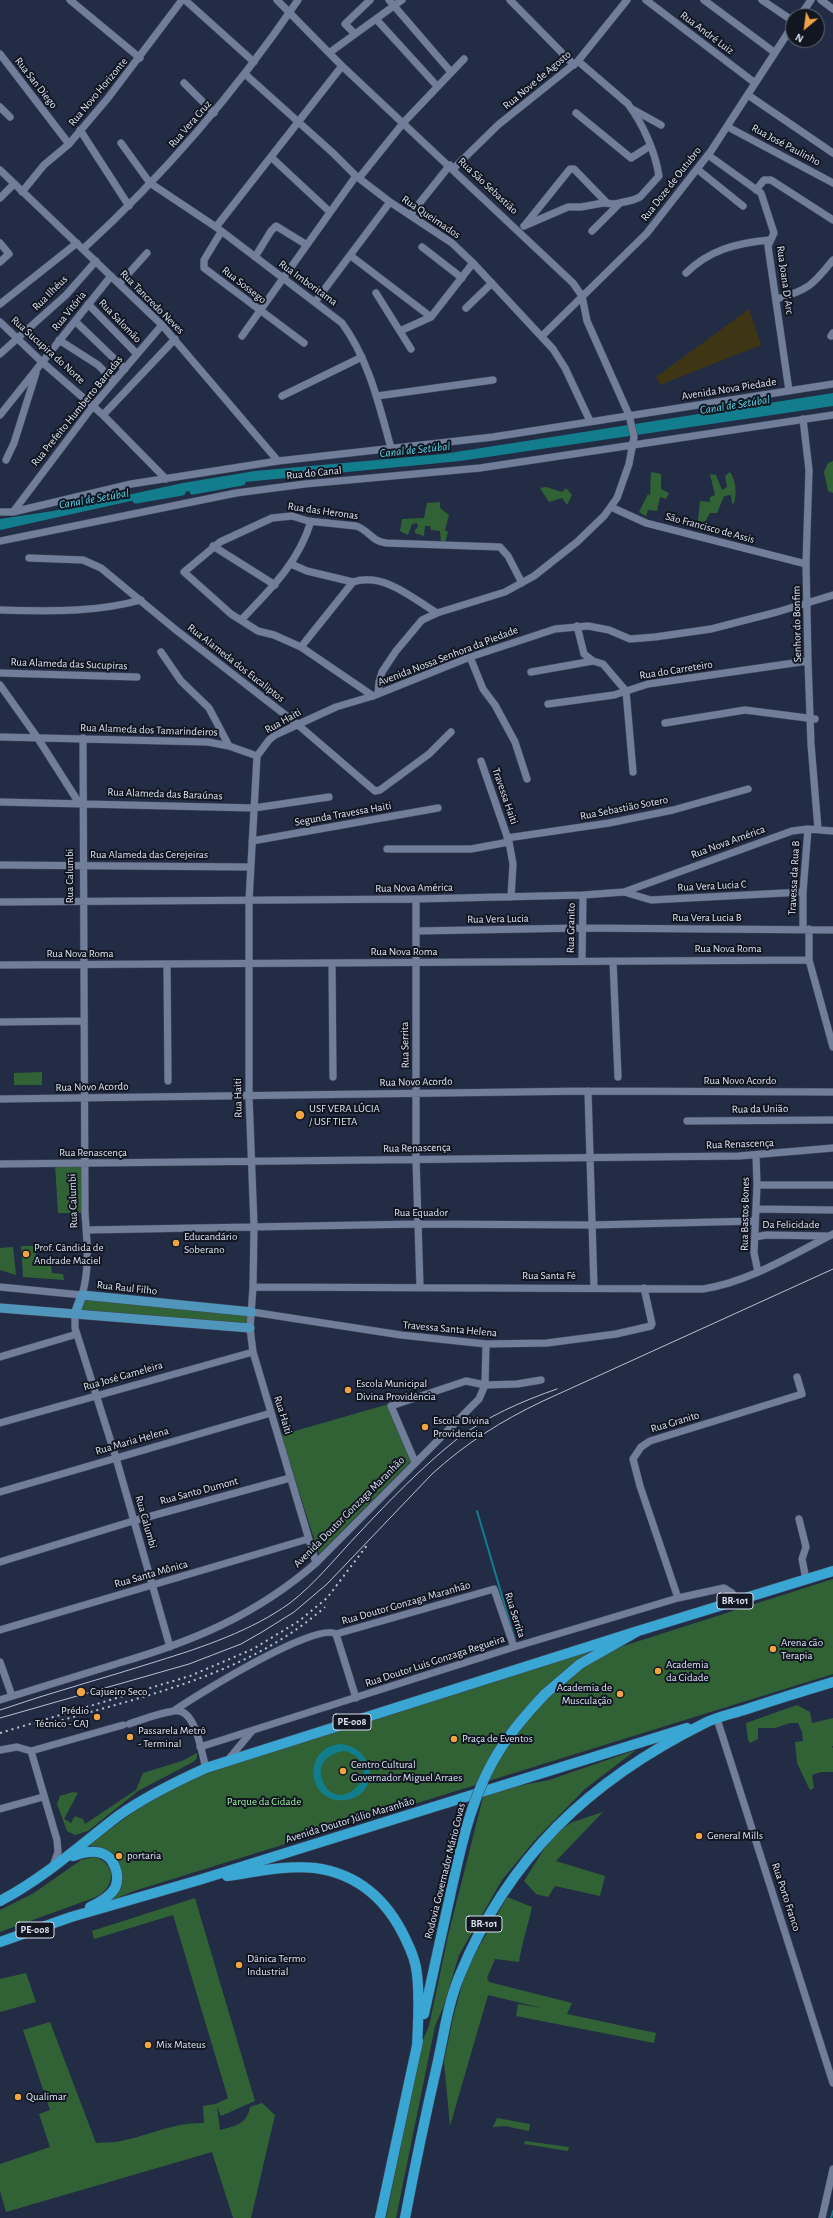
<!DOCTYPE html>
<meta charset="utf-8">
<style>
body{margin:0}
#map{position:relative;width:833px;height:2218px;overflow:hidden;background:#222d45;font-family:"Alegreya Sans",sans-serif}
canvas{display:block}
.north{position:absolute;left:785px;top:8px;width:40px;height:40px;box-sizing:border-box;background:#111621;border:1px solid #616774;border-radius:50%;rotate:209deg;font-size:11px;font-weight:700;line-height:16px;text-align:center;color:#dae1f1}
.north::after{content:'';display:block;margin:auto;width:14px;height:18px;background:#f3a442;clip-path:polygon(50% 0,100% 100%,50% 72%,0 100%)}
</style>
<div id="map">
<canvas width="833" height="2218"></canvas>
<div class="north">N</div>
</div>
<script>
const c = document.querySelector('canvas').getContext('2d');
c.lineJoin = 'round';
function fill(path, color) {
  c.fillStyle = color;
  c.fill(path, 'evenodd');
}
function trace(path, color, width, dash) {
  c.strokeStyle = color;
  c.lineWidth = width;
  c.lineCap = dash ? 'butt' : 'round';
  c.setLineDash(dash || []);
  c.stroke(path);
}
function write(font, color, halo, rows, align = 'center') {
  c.font = font + ' "Alegreya Sans",sans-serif';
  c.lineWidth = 4;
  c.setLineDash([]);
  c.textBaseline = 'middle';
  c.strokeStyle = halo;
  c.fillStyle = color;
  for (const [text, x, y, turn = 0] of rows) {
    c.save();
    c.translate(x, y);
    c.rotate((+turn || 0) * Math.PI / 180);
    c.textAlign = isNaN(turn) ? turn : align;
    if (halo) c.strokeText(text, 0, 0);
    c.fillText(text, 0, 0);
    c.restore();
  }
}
fill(new Path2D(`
 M833,461V493L828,491L824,472L828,463Z
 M651,472L661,474V489L669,493L666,499L660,497L657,511L648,510L646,516L639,512L648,494L650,496Z
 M730,472C736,481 737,493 734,503L732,504L731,495L724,496L717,513H710L705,522L698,521L700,501L710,502V497L715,495L710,474L716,475L722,490L727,487L725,476Z
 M546,487L562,492L566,488L572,495L567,505L562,498L549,502L540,488Z
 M440,502V508L449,515L445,530L448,532L445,543H441L440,531L431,530L430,526H425L424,536L415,533V530L418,527L417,523L412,524L408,535L400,531L402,519L424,518L427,503Z
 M42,1072V1085H14V1073Z
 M55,1164L84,1165L85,1213H58Z
 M21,1246H35L37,1266H51L52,1273L63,1274L64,1280L23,1277Z
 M13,1247L16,1275L0,1270V1248Z
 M85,1296L252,1312L250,1328L84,1314L79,1305Z
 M389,1404L412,1460L319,1554L281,1435Z
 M833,1579V1674L134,1891L112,1900L115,1896V1859L106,1849L89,1845L140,1807L201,1772L576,1655L617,1648Z
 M797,1705L810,1712L812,1723L833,1718V1746H831L833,1748V1772H821L812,1775L814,1788L810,1790L797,1763L795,1742L803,1741L802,1732L798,1723H790L775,1728H758V1739L750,1743L748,1740L746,1723Z
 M636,1750L585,1789L535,1840L502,1880L459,1955L444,2005L435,2026L396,2218H386L422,2042L429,2026L448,1936L483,1797L518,1786L549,1780Z
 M197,1753V1758L193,1762L138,1791L88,1831L75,1835L67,1831L57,1804L60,1796L73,1792L78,1793L64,1819L71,1823L75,1816L83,1819L85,1824L136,1790L143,1773L182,1761Z
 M603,1812L556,1861L605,1876L600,1896L555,1886L548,1897L536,1894L524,1881L554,1833L573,1822Z
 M94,1857C117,1863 116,1887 96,1897L0,1932V1910L34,1893L81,1860Z
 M507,1897L532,1907C528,1925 522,1943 519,1962L495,1959L487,1978L489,1982L572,2003L567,2014L656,2033L654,2043L516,2016L518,2004L542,2008L488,1995L450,2126L444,2062L453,2018L466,1970Z
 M195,1898L255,2101L221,2116L217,2107L220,2130C236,2126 247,2124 250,2107L262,2103L275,2115L251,2218H233L212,2152L6,2212L0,2191V2164L50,2147L39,2114L50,2110L23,2030L50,2022L96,2143C105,2142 116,2143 125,2140C152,2134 176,2122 204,2123L203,2106L216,2104L228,2098L173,1915L94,1939L92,1931Z
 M26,1973L36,2002L0,2012V1979Z
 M497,2118L530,2124L529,2131L505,2126L493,2127Z
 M525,2141L569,2147L568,2151L524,2144Z`), '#316236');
fill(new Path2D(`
 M749,309L761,345L660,385L656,377Z`), '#3e3515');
fill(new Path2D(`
 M833,393V406L460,461L245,482L140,499L0,530V519L53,511L183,483L255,471L443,454Z
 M340,1744C376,1747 381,1795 346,1800C308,1805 300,1749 340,1744ZM345,1751C391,1766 340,1819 323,1782C315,1765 329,1752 345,1751Z`), '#127e8d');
trace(new Path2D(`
 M477,1511L515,1640
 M831,2218L833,2211`), '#127e8d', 2);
trace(new Path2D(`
 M193,491L242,482
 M136,500L182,492`), '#127e8d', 7);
const minor = new Path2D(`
 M70,0L140,58
 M185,0L254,62
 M277,0L342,66L573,283L582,296L587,321L629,415L634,437L629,464L617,498L604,516L577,542L534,576L505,592L437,613L422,620L396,651L382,672L379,682L378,694
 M389,0L451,72
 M510,0L574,65
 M646,0L755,83
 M704,0L774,52
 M762,0L793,21
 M821,0L833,9
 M800,16L811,0
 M376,19L437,86
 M355,34L345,24L370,0
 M329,53L402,0
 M0,54L69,144
 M245,74L333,153L356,176L390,202L452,243L473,263L553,349L565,368L590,421
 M184,83L214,113
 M748,95L833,153
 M0,107L10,117
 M634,110L661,125
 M576,113L631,158L650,146
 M728,127L833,183
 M80,130L129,206
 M121,143L150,183L216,227L342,323C369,360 379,405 391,448
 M708,155L761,193L774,233L768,246L789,391
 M271,157L330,212
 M453,169L498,125L578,61L627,0
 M697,169L743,206
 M0,170L162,325L278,461
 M359,178L404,122L464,59
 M756,190L764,180H771L833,220
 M22,192L44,165L69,144L108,98L182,0
 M0,198L14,184
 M410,215L450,165
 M525,225L570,169H574L607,203
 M524,226L568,207H581L603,203L615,204L633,200L640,197L659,176C655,151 643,124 628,104L578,61
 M216,227L342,66
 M592,231L619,204
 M221,232L204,260V268L304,343
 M0,243L9,254L0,262
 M422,247L462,278
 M83,249C164,175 236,91 298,0
 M351,256L431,317
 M255,257L271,231L276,226L307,245
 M686,273C709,250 737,243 769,240
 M119,284L147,253
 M376,293L411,349
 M777,299C808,290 813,285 833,260
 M315,302L390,202
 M0,304L77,243
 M88,304L137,354
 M466,308L492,283
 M75,321L125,369
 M0,322L42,362L103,415L166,479
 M400,331L431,317L473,263
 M242,336L356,176
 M542,336L647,233L711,151L793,25
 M831,336L833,333
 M59,340L98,365L114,381
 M0,354L66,295L96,261
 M282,396L362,357
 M377,396L493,380
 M0,415L111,276
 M103,415L175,339
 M803,419L809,470L806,564L808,661L811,744L818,829
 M6,460L14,443L36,373
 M611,507L646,523L806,564
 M0,512H13L131,484L278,461L493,437L833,384
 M13,512L93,406L162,325
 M0,541L236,493L305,484L480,468L833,415
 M213,546L275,585
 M29,558L83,560L101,568L176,630L297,724L375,791L380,790L429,754L451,732
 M291,564L307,571L353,582
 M353,582C384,572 412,598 437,613
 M0,610C48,611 94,613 141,600
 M241,620C270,590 299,562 311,521
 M577,626L584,654L593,661L603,664L626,691L633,772
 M301,647L353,582
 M161,652L181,681L209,708L229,746
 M470,657L483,689L495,705L515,742L527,779
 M531,672L593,661
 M0,673L137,677
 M0,685L37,737L79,803
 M373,696L301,647L274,635L258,631L231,614L184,572L220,542L272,518L292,516L308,521L356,526C369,530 371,541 386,543L500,547L508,556L522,583
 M548,704L614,695L648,684L808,661
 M665,723L745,710L815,719
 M0,737L208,742L229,746L257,756
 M481,761L509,842L513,864L511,897
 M0,802L254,808L329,797
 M507,838L609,823L673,810L748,789
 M252,841L438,808
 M387,849H471L509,842
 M0,865L251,867
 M624,892L651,900L803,892
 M416,899V1159L420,1287
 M0,902L416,899L583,895L624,892L792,831L808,829L833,831
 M803,929V892L808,829
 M809,929V960L833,1047
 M416,931L581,928L833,930
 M582,961L583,895
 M613,961L618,1077
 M332,963L333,1077
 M167,964L168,1081
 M0,965L809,960
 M0,1022L83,1021
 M588,1091L594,1288
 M0,1099L588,1091L833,1092
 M687,1121L833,1120
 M756,1155L757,1185L754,1253L758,1272
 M0,1164L739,1156L833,1148
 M757,1185H833
 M756,1209L833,1210
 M86,1230L418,1224L592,1225L755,1221
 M755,1237L766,1235L826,1236
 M0,1287L82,1295C90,1269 87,1240 85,1213L83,738
 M253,1287L703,1289C749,1282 792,1255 833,1234
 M252,1312L401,1335L486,1344L547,1343L616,1334L651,1326L652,1324L644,1288
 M75,1314V1328L116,1458L170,1647
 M0,1357L77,1334
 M0,1423L253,1352
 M415,1462L391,1406L466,1381L485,1385L517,1384L541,1380
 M0,1492L271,1413
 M799,1519L806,1547L802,1559L806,1579
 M0,1562L133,1521L290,1478
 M316,1563L253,1352L250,1328L253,1287L254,1226L249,1097V901L257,756L269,740L275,735L336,707L373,696L470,657L555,629L588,626L609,630L630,639L655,637L711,629L777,612L833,595
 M678,1598L640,1486L633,1459L641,1447L650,1441L802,1394L797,1377
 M0,1630L308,1539
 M336,1634L356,1698
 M0,1662L12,1696
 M119,1663C194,1641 256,1615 316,1563L479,1399L485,1385L486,1344
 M0,1700L116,1664
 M175,1710C197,1695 316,1621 336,1634L494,1589L514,1647
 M717,1719L833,2083
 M129,1724C144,1719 159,1713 174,1711C196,1707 201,1752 206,1768
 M200,1747L514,1647L678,1598L724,1588L732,1593L736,1601
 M0,1750L17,1747L31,1751L123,1725
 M31,1751L57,1840L58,1852L53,1866
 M228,1760L252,1731
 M0,1809L43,1797
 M822,2218L833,2169`);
const major = new Path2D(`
 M0,1308L250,1328
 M75,1314L82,1295L252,1312`);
const highway = new Path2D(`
 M545,1694L580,1664L638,1631L833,1571
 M73,1856C89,1850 108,1848 115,1867C118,1874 118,1881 115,1888C110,1897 99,1903 90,1907
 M227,1876C255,1872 286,1865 315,1868C359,1874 388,1901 406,1940C411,1950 416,1963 417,1974C420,1999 418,2023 417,2047
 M0,1901C44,1878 79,1846 118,1816C146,1796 175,1782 206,1768L638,1631
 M0,1942L71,1917L199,1880L687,1728
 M424,2014L446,1914
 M380,2218L418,2041
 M405,2218C415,2165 426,2113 438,2061C444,2033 448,2004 459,1977C508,1857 590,1780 705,1723C717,1717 731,1714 744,1710C774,1700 803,1691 833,1682`);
trace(minor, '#424a5e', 8);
trace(major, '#424a5e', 10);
trace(highway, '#424a5e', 11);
trace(minor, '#707e9a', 7);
trace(major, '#5096bc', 9);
trace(highway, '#3aa6d3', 10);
trace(new Path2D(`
 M0,1710C52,1692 105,1678 158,1661C203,1647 251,1631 290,1603C316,1583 337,1556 359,1533C390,1500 422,1467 457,1439C486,1417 522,1401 557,1389
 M0,1718L189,1664L241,1644L262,1632L294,1612L327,1584L432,1474C466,1443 501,1421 543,1401L833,1269`), '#b8c0d2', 1);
trace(new Path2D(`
 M56,1722C150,1694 249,1674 325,1607
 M0,1733L190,1676L253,1649L299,1621L327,1598L368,1544`), '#b8c0d2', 2, [2, 4]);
const highwayBridge = new Path2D(`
 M446,1914C459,1857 469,1795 503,1745C515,1727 530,1710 545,1694`);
trace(highwayBridge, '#424a5e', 11, []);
trace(highwayBridge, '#3aa6d3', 10);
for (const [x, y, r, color] of [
 [300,1115,5,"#f3a442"],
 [176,1243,4,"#f3a442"],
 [26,1254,4,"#f3a442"],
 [348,1390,4,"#f3a442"],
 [425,1427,4,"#f3a442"],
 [773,1649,4,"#f3a442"],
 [658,1671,4,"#f3a442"],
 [81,1692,5,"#f3a442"],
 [620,1694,4,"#f3a442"],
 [97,1717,4,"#f3a442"],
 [130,1737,4,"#f3a442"],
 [454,1739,4,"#f3a442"],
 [343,1771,4,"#f3a442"],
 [699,1836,4,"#f3a442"],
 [119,1856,4,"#f3a442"],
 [239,1965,4,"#f3a442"],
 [148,2045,4,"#f3a442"],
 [18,2097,4,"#f3a442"]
]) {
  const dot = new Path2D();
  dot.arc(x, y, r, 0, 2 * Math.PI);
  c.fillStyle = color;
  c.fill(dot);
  trace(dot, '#111621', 1.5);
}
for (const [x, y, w] of [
 [735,1601,36],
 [352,1722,38],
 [484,1924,36],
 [35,1930,38]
]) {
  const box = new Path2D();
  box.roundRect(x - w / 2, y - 8, w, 16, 3);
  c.fillStyle = '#111621';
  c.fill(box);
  trace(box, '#dae1f1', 1);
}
write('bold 10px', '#dae1f1', null, [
 ["BR-101",735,1601],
 ["PE-008",352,1722],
 ["BR-101",484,1924],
 ["PE-008",35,1930]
]);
write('11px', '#dae1f1', '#111621', [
 ["Rua André Luiz",707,33,37],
 ["Rua Nove de Agosto",537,80,-40],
 ["Rua San Diego",36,83,52],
 ["Rua Novo Horizonte",98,92,-50],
 ["Rua Vera Cruz",190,124,-49],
 ["Rua José Paulinho",786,145,28],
 ["Rua Doze de Outubro",671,184,-52],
 ["Rua São Sebastião",488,186,43],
 ["Rua Queimados",431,217,34],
 ["Rua Joana D' Arc",785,280,82],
 ["Rua Imboritama",308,283,36],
 ["Rua Sossego",244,285,38],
 ["Rua Ilhéus",50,293,-45],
 ["Rua Tancredo Neves",152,302,45],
 ["Rua Vitória",69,311,-51],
 ["Rua Salomão",120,321,46],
 ["Rua Sucupira do Norte",48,350,42],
 ["Avenida Nova Piedade",729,389,-9],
 ["Rua Prefeito Humberto Barradas",77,411,-51],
 ["Rua do Canal",314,473,-6],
 ["Rua das Heronas",323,511,8],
 ["São Francisco de Assis",710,528,15],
 ["Senhor do Bonfim",797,624,-91],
 ["Avenida Nossa Senhora da Piedade",448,656,-21],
 ["Rua Alameda dos Eucaliptos",236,663,38],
 ["Rua Alameda das Sucupiras",69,664,2],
 ["Rua do Carreteiro",676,670,-9],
 ["Rua Haiti",283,721,-29],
 ["Rua Alameda dos Tamarindeiros",149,730,2],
 ["Rua Alameda das Baraúnas",165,794,2],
 ["Travessa Haiti",505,796,71],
 ["Rua Sebastião Sotero",624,808,-11],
 ["Segunda Travessa Haiti",343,814,-10],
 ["Rua Nova América",728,842,-20],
 ["Rua Alameda das Cerejeiras",149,855],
 ["Rua Calumbi",70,876,-90],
 ["Travessa da Rua B",794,878,-87],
 ["Rua Vera Lucia C",712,886,-3],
 ["Rua Nova América",414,888,-1],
 ["Rua Vera Lucia B",707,918],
 ["Rua Vera Lucia",498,919,-1],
 ["Rua Granito",571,928,-89],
 ["Rua Nova Roma",728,949],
 ["Rua Nova Roma",404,952],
 ["Rua Nova Roma",80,954],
 ["Rua Serrita",405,1045,-91],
 ["Rua Novo Acordo",740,1081],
 ["Rua Novo Acordo",416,1082,-1],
 ["Rua Novo Acordo",92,1087,-1],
 ["Rua Haiti",238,1098,-91],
 ["Rua da União",760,1109,-1],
 ["Rua Renascença",740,1144,-2],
 ["Rua Renascença",417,1148,-1],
 ["Rua Renascença",93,1153],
 ["Rua Calumbi",73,1201,-92],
 ["Rua Equador",421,1213],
 ["Rua Bastos Bones",745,1214,-89],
 ["Da Felicidade",791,1225],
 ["Rua Santa Fé",549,1276],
 ["Rua Raul Filho",127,1288,6],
 ["Travessa Santa Helena",450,1329,5],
 ["Rua José Gameleira",123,1376,-16],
 ["Rua Haiti",283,1415,73],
 ["Rua Granito",675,1422,-17],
 ["Rua Maria Helena",132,1441,-16],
 ["Rua Santo Dumont",199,1491,-15],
 ["Avenida Doutor Gonzaga Maranhão",349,1512,-45],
 ["Rua Calumbi",146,1522,74],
 ["Rua Santa Mônica",151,1574,-16],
 ["Rua Doutor Gonzaga Maranhão",406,1603,-16],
 ["Rua Serrita",515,1615,72],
 ["Rua Doutor Luis Gonzaga Regueira",435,1661,-18],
 ["Avenida Doutor Júlio Maranhão",350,1820,-17],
 ["Rodovia Governador Mário Covas",445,1871,-76],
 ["Rua Porto Franco",786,1897,72]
]);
write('11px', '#dae1f1', '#111621', [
 ["USF VERA LÚCIA",309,1109],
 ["/ USF TIETA",309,1122],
 ["Educandário",184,1237],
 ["Soberano",184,1250],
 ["Prof. Cândida de",34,1248],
 ["Andrade Maciel",34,1261],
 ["Escola Municipal",356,1384],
 ["Divina Providência",356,1397],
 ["Escola Divina",433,1421],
 ["Providencia",433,1434],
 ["Arena cão",781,1643],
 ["Terapia",781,1656],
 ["Academia",666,1665],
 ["da Cidade",666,1678],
 ["Academia de",612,1688,"right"],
 ["Musculação",612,1701,"right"],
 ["Cajueiro Seco",90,1692],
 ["Prédio",89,1711,"right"],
 ["Técnico - CAJ",89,1724,"right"],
 ["Passarela Metrô",138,1731],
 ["- Terminal",138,1744],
 ["Praça de Eventos",462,1739],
 ["Centro Cultural",351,1765],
 ["Governador Miguel Arraes",351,1778],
 ["General Mills",707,1836],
 ["portaria",127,1856],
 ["Dânica Termo",247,1959],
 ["Industrial",247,1972],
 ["Mix Mateus",156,2045],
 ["Qualimar",26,2097]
], 'left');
write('11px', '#99f29f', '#111621', [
 ["Parque da Cidade",264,1802]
]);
write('italic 12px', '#56d6ea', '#111621', [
 ["Canal de Setúbal",735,405,-9],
 ["Canal de Setúbal",415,450,-6],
 ["Canal de Setúbal",94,499,-10]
]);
</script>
